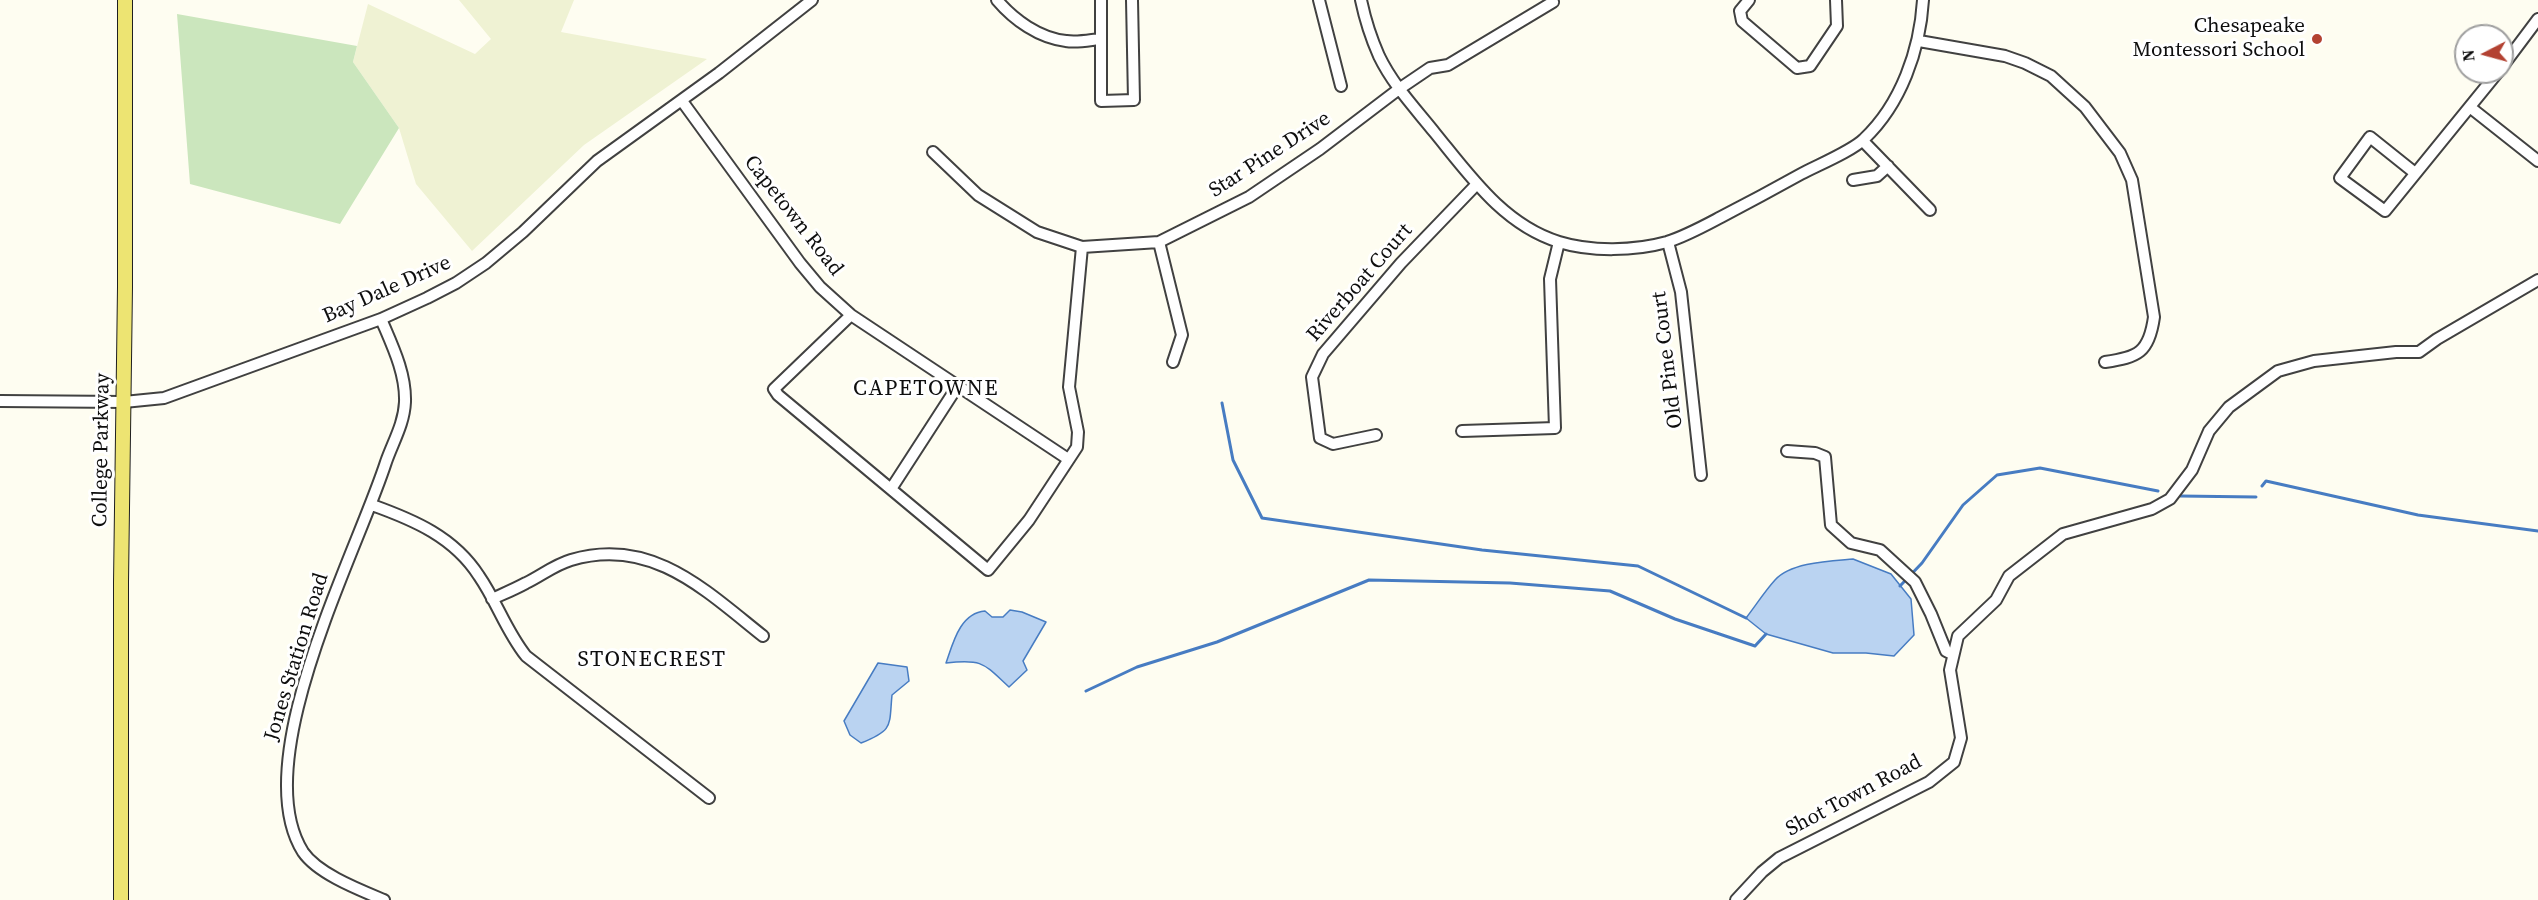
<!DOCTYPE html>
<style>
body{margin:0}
#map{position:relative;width:2538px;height:900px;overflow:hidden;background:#fefdf1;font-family:"Source Serif 4",serif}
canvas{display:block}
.north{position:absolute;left:2454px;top:24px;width:60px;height:60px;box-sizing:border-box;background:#fff;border:2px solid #9f9f9f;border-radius:50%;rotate:264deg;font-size:16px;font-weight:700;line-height:24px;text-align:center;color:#0e0e0e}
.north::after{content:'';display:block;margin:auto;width:21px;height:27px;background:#b34232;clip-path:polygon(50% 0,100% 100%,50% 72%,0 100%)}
</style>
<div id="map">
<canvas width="2538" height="900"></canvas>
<div class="north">N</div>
</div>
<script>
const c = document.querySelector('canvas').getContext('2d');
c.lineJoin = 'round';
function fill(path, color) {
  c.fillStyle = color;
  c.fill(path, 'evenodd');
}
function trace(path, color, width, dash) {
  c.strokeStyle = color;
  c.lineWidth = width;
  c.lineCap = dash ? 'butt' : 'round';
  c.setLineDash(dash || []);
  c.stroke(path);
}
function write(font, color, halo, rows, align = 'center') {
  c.font = font + ' "Source Serif 4",serif';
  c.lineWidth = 6;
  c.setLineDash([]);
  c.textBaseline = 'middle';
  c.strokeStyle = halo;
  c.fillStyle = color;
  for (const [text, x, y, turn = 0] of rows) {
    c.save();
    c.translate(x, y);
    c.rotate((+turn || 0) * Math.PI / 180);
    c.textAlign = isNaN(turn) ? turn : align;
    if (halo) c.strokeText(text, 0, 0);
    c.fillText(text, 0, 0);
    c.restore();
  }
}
fill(new Path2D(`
 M459,0H574L561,32L707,59L584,145L472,251L416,184L399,128L353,62L368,4L475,54L491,39Z`), '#eff2d3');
fill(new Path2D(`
 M177,14L357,46L353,62L399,128L340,224L190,184Z`), '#cbe6bd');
const water = new Path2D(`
 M1853,559L1891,574L1911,599L1914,635L1894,656L1866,653H1833L1766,634L1746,618C1756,605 1765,591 1775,580C1791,562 1831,561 1853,559Z
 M1010,610L1022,612L1046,622L1023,661L1027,670L1009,687C983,663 983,659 946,663C953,643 960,613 985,611L992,617H1003Z
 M878,663L907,667L909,681L892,695C889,726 894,730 861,743L850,735L844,721Z`);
fill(water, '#bad3f1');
trace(water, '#477cc2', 1.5);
trace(new Path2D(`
 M1222,403L1233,460L1262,518L1482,550L1638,566L1746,618
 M2262,486L2266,481L2418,515L2538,531
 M2180,496L2256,497
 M1900,586L1922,563L1963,505L1997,475L2040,468L2158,491
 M1086,691L1137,667L1217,642L1369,580L1510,583L1610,591L1675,619L1755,646L1766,634`), '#477cc2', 3);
const minor = new Path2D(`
 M997,0C1014,20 1039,38 1066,41C1077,43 1090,40 1100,39
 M1101,0V101L1134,100L1132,0
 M1319,0L1341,86
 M1361,0C1365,19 1371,38 1379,56C1393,85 1415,108 1435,133C1470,176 1504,225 1559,242C1591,252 1635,251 1667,242C1686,236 1704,226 1721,217C1748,203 1774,189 1801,174C1818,165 1852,151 1864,139C1901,104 1920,50 1923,0
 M1749,0L1740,11L1742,21L1797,68L1810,66L1837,26L1836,0
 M1919,41L2005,56L2025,63L2051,76L2085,107L2120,153L2132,180L2154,317C2149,353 2138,357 2105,362
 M2502,67L2538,19
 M682,101L800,263L820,287L851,315L1068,459
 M2471,108L2538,161
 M1863,141L1930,210
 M933,152L978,195L1037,232L1082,247L1159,242L1249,197L1320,149L1399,89L1430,68L1448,65L1553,2L1552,0
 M2415,173L2370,137L2340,178L2385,211L2498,72
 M1853,180L1877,176L1888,166
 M1159,242L1182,335L1173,362
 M1668,242L1681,292L1701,475
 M851,315L774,389L778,395L988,570L1029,520L1077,447L1078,432L1069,387L1082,247
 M381,319C392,345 406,373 405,402C404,424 393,442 386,462C356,555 246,762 303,852C318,874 360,890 384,900
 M0,401L124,402L164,398L381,319L427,298L456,283L486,263L523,232L597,161L719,73L812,0
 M1462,431L1555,428L1550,279L1559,242
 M1376,435L1333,444L1320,438L1312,377L1323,354L1401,263L1476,185
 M1787,451L1815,453L1825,457L1831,525L1851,543L1880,550L1915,582L1931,614L1946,651L1952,654
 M891,489L957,387
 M372,505C414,520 454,537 479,576C497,602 506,631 526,656L709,798
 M492,599C503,594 515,589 526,583C541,576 554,565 571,560C651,536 705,590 763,636
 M1736,900L1762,872L1779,858L1929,782L1954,762L1961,738L1950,670L1958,636L1996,600L2009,576L2063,534L2152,509L2170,499L2192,470L2209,431L2229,407L2278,371L2314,361L2396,352H2419L2437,339L2538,280`);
const major = new Path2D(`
 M121,900V582L125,287V0`);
trace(minor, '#414141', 14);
trace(major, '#1f1f1f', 16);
trace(minor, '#fff', 10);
trace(major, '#ede472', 14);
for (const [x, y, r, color] of [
 [2317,39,6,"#b34232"]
]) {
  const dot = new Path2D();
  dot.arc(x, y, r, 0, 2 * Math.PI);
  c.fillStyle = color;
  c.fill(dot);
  trace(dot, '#fff', 2);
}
write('21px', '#0e0e0e', '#fff', [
 ["Chesapeake",2305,27],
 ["Montessori School",2305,51]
], 'right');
write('21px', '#0e0e0e', '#fff', [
 ["Star Pine Drive",1270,155,-33],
 ["Capetown Road",793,216,52],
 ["Riverboat Court",1360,283,-49],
 ["Bay Dale Drive",387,290,-24],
 ["Old Pine Court",1668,360,-97],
 ["College Parkway",102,450,-89],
 ["Jones Station Road",297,657,-73],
 ["Shot Town Road",1854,796,-28]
]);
c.letterSpacing = '1.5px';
write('22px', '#0e0e0e', '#fff', [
 ["CAPETOWNE",926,389],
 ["STONECREST",652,660]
]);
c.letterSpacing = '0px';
</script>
